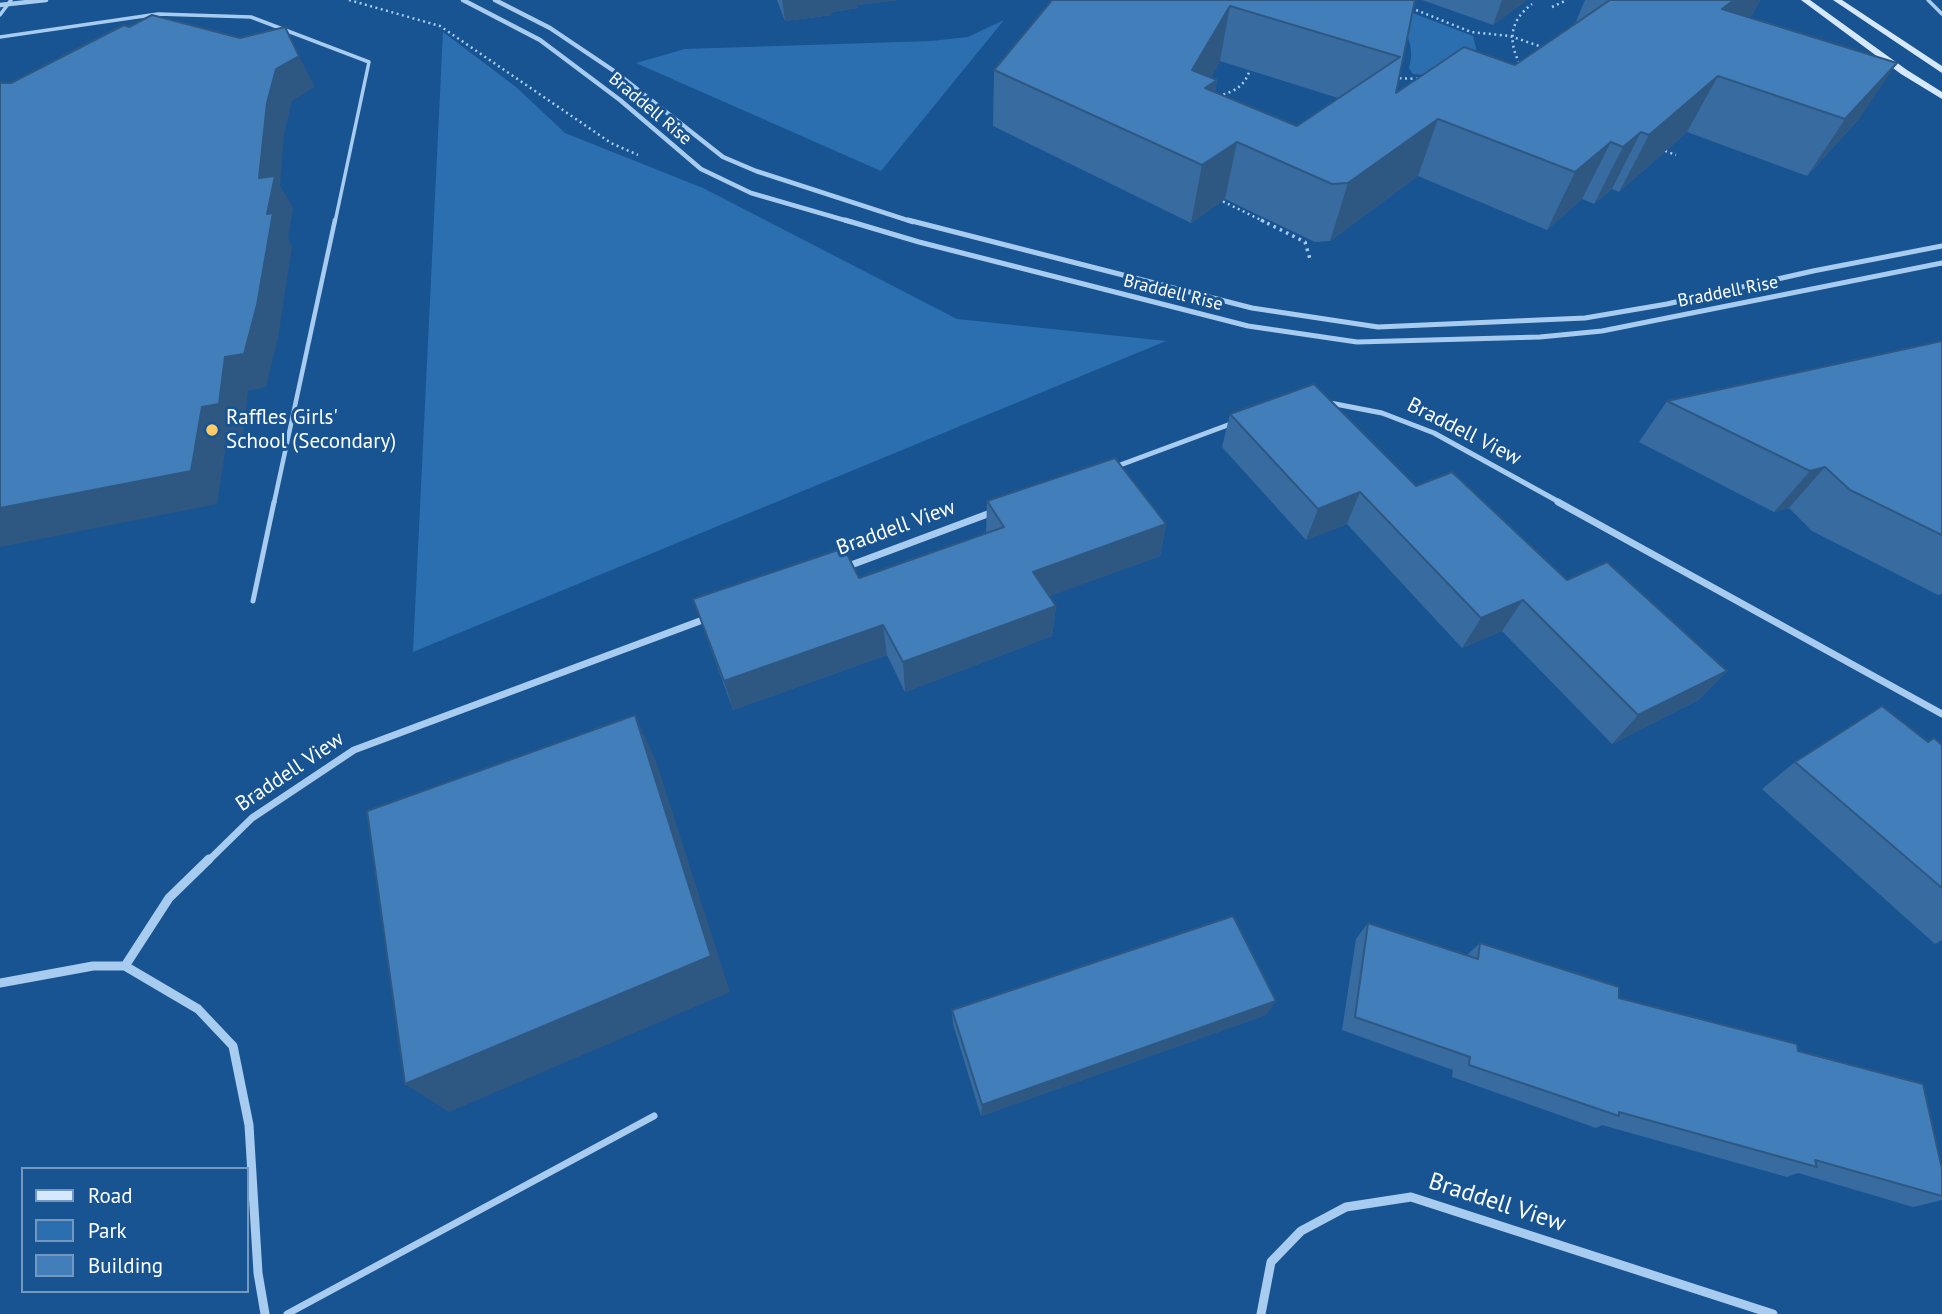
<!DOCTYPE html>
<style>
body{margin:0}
#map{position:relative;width:1942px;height:1314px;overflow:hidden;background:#185492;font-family:"PT Sans",sans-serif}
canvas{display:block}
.legend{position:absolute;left:21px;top:1167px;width:228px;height:126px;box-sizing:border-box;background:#185492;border:2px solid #7498be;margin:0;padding:9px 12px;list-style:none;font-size:21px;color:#fff}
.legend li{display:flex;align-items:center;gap:14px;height:35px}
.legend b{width:35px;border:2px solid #7498be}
</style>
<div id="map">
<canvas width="1942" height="1314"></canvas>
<ul class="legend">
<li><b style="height:9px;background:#d6e8fb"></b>Road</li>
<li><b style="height:19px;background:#2b6fb1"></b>Park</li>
<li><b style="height:19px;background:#417eba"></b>Building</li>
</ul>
</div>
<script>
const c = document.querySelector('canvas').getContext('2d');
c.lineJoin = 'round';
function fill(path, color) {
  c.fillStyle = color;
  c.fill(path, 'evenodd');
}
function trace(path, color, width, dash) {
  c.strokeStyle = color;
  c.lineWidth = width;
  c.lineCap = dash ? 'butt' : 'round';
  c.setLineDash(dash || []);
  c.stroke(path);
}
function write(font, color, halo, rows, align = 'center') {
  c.font = font + ' "PT Sans",sans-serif';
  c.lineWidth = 6;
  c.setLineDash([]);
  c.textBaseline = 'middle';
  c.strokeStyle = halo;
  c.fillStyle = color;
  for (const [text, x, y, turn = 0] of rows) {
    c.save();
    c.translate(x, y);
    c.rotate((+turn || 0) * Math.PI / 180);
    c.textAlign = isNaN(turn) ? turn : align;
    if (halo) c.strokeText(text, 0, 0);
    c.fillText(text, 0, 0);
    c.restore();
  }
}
fill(new Path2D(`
 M1410,12L1473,36L1479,61L1434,76L1413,74L1409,68C1414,51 1410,40 1402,25Z
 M1004,20L881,171L636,63L685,49L931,41L968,37Z
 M443,32L516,87L565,133L703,188L957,319L1166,341L413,652Z`), '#2b6fb1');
trace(new Path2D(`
 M349,0L440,26L611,143L638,155
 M1552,7L1567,0
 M1411,8L1471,32L1510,36L1545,48
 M1522,68C1508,43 1508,22 1532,4
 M1394,78L1423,79
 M1218,96C1237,91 1246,85 1251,66
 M1660,149L1676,155
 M1218,199L1265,222`), '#a8ccf0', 2.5, [2, 3.5]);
trace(new Path2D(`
 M1261,220L1305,242L1310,259`), '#a8ccf0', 3.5, [2.5, 4.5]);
trace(new Path2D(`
 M1928,0L1942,14
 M0,15L11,0
 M0,37L158,14L251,17L369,62L335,222`), '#a8ccf0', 3.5);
trace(new Path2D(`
 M274,503L335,220`), '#a8ccf0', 4.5);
trace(new Path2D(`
 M253,601L274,502`), '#a8ccf0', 5);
trace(new Path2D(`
 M287,1314L654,1116`), '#a8ccf0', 7);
trace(new Path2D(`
 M463,0L540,40L620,100L701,169L751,193L851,222
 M495,0L550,28L614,71L723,157L756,171L913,222
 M0,5L46,0`), '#a8ccf0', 4.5);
trace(new Path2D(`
 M845,220L919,242L1248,326L1357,342L1540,337L1602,331L1942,263
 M908,220L1252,308L1378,327L1585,318L1667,304L1813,271L1942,246
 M1325,402L1382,413L1434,433L1561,503
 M1112,468L1236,422`), '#a8ccf0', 5);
trace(new Path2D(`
 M1558,502L1942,714
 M843,568L993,512
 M208,861L252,818L354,750L708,618`), '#a8ccf0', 7);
trace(new Path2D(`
 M125,966L169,898L209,859
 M125,966L198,1009L233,1046L249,1125L258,1273L265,1314
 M0,983L93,966H125
 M1261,1314L1271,1262L1301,1231L1346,1207L1411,1197L1773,1314`), '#a8ccf0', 9);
fill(new Path2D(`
 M1801,0H1810L1907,70L1942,92V99L1901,74Z
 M1833,0H1842L1942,66V73Z`), '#d6e8fb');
fill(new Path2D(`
 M777,0H898L858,5V8L832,12V15L785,21Z
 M1052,0H1415L1396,93L1515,65L1575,24L1585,0H1760L1752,15L1749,17L1859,119L1807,176L1687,132L1619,192L1612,189L1594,204L1582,199L1547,230L1418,176L1330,241L1315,242L1225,199L1191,223L993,126L994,70ZM1220,61L1338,98L1297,126L1215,92L1217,80L1211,77Z
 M1422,0H1527L1493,25Z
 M1942,341V594L1938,595L1812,531L1789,508L1774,512L1639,442L1667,401Z
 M1230,414L1416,486L1567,580L1727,671L1698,700L1612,744L1502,631L1462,648L1347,524L1306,540L1222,447Z
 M987,501L1166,524L1160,556L1049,596L1056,606L1052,636L905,692L887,655L733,710L693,599L859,578L986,534Z
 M1928,742L1942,745V940L1935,944L1762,789L1795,762Z
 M1368,923L1467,955L1480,943L1619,998L1798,1051L1942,1169V1200L1913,1207L1798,1173L1787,1177L1602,1125L1596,1128L1452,1077L1453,1070L1342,1030L1356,939Z
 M952,1010L1266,1015L981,1116L953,1024Z`), '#386ca0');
fill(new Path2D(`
 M782,0H898L858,5V8L832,12V15L785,21Z
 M1502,0H1527L1493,25Z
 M1734,0H1760L1752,15L1694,64L1722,9Z
 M1230,6L1220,61L1183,126L1192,70Z
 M299,56L315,87L292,101L284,135L280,185L293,208L288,238L292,246L278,338L266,387L248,391L243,436L227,439L217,504L0,547V508L202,407L225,357L267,214L259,178L267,103L276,69Z
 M1897,63L1859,119L1807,176L1845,119Z
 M1718,76L1687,132L1619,192L1649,135Z
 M1217,80L1207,136L1205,88Z
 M1438,119L1418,176L1330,241L1348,183Z
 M1641,132L1612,189L1594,204L1623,147Z
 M1237,142L1225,199L1191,223L1202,165Z
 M1611,142L1582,199L1547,230L1575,172Z
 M1825,467L1789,508L1774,512L1810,471Z
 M1360,492L1347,524L1306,540L1318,509Z
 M1166,524L1160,556L1031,603L1033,572Z
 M1523,600L1502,631L1462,648L1481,618Z
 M1056,606L1052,636L905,692L903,662Z
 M883,625L887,655L733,710L724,681Z
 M1727,671L1698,700L1612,744L1638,715Z
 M635,715L656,761L730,992L449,1112L405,1084Z
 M1276,1001L1266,1015L981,1116L982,1105Z`), '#2e5882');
const building = new Path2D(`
 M1052,0H1415L1396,93L1464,47L1515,65L1610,0H1734L1722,9L1897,63L1845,119L1718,76L1649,135L1641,132L1623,147L1611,142L1575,172L1438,119L1348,183L1332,184L1237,142L1202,165L994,70ZM1230,6L1400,57L1297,126L1205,88L1217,80L1192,70Z
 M152,15L240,38L285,27L299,56L276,69L267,103L259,178L275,176L267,214L273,213L257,305L244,354L225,357L219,404L202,407L191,471L0,508V83H11L124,25L129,27Z
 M1942,341V535L1850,490L1825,467L1810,471L1667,401Z
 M1314,384L1416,486L1452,472L1567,580L1607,562L1727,671L1638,715L1523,600L1481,618L1360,492L1318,509L1230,414Z
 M1115,458L1166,524L1033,572L1056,606L903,662L883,625L724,681L693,599L844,548L859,578L1004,527L987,501Z
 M1882,706L1928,742L1934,738L1942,745V888L1795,762Z
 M635,715L711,956L405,1084L367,811Z
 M1233,916L1276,1001L982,1105L952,1010Z
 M1368,923L1478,959L1480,943L1619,987V998L1797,1044L1798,1051L1923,1084L1942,1169V1196L1815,1160L1817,1167L1619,1112V1116L1469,1065L1470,1057L1355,1017Z`);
fill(building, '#417eba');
trace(building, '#2e5882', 2);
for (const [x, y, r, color] of [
 [212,430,7,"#ffcb67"]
]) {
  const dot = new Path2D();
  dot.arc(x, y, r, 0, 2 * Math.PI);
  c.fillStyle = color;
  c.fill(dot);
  trace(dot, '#185492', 2.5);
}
write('18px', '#fff', '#185492', [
 ["Braddell Rise",650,109,40],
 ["Braddell Rise",1728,292,-11],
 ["Braddell Rise",1173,293,14]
]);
write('21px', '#fff', '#185492', [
 ["Raffles Girls'",226,418],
 ["School (Secondary)",226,442]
], 'left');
write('21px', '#fff', '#185492', [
 ["Braddell View",1464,432,27],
 ["Braddell View",896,528,-20],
 ["Braddell View",290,772,-34]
]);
write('24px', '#fff', '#185492', [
 ["Braddell View",1497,1203,18]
]);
</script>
